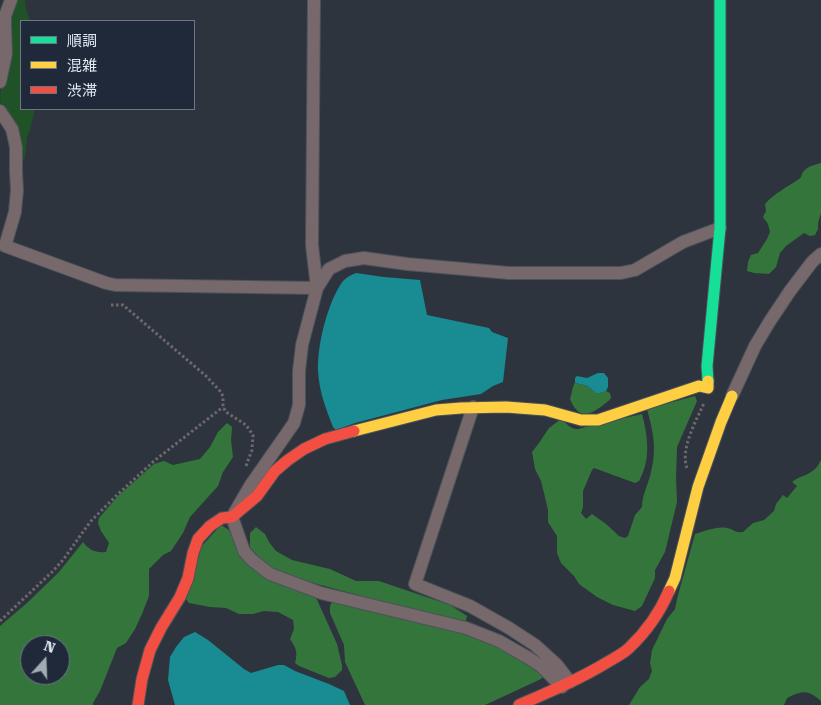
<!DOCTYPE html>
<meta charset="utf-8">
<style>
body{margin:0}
#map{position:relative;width:821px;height:705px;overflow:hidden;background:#2e343e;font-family:"Roboto Serif","Noto Sans JP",serif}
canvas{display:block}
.legend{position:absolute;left:20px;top:20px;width:175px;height:90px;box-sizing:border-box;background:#1f2939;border:1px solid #6d7683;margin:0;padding:6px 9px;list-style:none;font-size:15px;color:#e1e9f3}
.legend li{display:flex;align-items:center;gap:10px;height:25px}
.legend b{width:25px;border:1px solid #6d7683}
.north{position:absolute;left:20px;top:635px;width:50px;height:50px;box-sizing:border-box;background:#1f2939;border:1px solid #6d7683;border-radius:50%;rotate:20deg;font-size:14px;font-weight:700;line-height:20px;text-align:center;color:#e1e9f3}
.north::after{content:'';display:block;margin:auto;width:18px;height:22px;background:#a2aab4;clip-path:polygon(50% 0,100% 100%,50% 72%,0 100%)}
</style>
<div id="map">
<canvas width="821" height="705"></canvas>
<ul class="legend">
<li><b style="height:6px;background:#16e098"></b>順調</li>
<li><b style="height:6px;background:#ffcf43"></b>混雑</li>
<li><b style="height:6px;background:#f24e42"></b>渋滞</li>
</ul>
<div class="north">N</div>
</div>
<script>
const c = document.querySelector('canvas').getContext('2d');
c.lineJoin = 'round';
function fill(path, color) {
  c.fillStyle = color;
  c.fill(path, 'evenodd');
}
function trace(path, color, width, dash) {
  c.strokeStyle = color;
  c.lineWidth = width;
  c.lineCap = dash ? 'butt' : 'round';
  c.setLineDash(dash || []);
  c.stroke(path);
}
fill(new Path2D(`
 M16,0H25L26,9L30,21H21V109H35L30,130L27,137L25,158L20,163L1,106L0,98L8,24Z`), '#205228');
fill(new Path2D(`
 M821,163V213L818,223V229L815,235L810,236L804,233L786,246L780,253L776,267L769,274L754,273L747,271L748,262L751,255L758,253L767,239L770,232L768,224L763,217L766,211L765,204C775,193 787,187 799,179C803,176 800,177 803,172C808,166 814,165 821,163Z
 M575,382C579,385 583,384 587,386C594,391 596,395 606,391L610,393L611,398C608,402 605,403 602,406C587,417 578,418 570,399C572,393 572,388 575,382Z
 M695,396L697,401L677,447L676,478L677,502L665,552L655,570V578L642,606L635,611L613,605L597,597L579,584L574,576L561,563L557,553V536L548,522V510L545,497L541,481L535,469L532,452L539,443L549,428L561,419C571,427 572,432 585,427L642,414C648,437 651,460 639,481L635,483L594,468L592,470L583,491V507L581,513L586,519L592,514L606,524L619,536L625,538L628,536L635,515L642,507C642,496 647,487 650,476C657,450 654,435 647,409Z
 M227,423L232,427L231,440L233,457L223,472L218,486L190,517L183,533L171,551L163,555L149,569V596L142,614L135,629L126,643L117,648L100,691L93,703V705H0V626L27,603L59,572L83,542C89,550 95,553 106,552L109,543L101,531L98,523L99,518L118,496L154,464L164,461L173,465L200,459L210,447L218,432ZM30,645H60V675H30Z
 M821,460V701C807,689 802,691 787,698L784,705H629L640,687L649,679L652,671L650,663L652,650L667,619L675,609L678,595L695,534C705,531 717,526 727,528C734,529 734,533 743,532L753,523L764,520L774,511L776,504L783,495L787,498L797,486L792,482C799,476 810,475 816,468C818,466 819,463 821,460Z
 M221,525L229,530L240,553L314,593L337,644L342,665V670L335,677L329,678L299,666L295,663C298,652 296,648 290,639L294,629L293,620L278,612L264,611L253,614H239L226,608L210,607L189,603L185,598L199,549Z
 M256,527L265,534L269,542L276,551L292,560L330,569L356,581H379L450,605L467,616L465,624L280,574L260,559L250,547V533Z
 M339,600L492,641L545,675L541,679L485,705H365L345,662L344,645L330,613V606L332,602Z`), '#34753c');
fill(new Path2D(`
 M356,273L384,277L420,280L427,315L489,328L492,332L508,338L503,382L493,386L481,394L442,400L355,423L336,430L333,427C326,409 319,391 318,371C317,345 328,301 343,281C347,277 351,275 356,273Z
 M598,373H604L608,378V387L606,391C594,396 595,391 587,386C583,384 579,385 575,382V378L577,376L587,378Z
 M195,632L208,640L244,669L251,673L278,665H284L295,671L329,684L344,691L350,705H175L168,680L170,657L176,647L184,637Z`), '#188b93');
const street = new Path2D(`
 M0,82L6,54L5,25V16L11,0
 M0,111L12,129L16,147V172L17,190L15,212L5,246L106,283L115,285L317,288L312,245L314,0
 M732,396L755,346L770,321L790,291L812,262L821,254
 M473,407L415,584L470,606L509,628L535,645L557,665L570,682
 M562,687L541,666L527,657L499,641L466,628L321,593L270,574L252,560L244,551L232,517L250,486L294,423L299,405V371L302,345L317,288L329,269L345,261L364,258L407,264L509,273H621L635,270L683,242L720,228`);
const fast = new Path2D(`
 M708,381L707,366L720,228V0`);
const slow = new Path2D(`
 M354,431L436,410L461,408L506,407L545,410L581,420H598L699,386L708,388V381
 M669,591L675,578L698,487L721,422L732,396`);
const jam = new Path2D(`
 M138,705L142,679L150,650L161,628L180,597L188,578L193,553L198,539L210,526L222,518L232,517L257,496L275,471L288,460L304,449L325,439L354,431
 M519,705C549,692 578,680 606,663C614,658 623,654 629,648C646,632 660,612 669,591`);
trace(street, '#4c5259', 14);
trace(fast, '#4c5259', 13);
trace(slow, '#4c5259', 13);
trace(jam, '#4c5259', 13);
trace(new Path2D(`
 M111,305H123L206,376L220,391L223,396V407L226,412L246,425L253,435L252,450L246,466
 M687,468C680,449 696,421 704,403
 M0,621L52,572L63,560L90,522L117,495L154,461L223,407`), '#6e676b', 3, [2.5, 2.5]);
trace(street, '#76686b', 12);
trace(fast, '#16e098', 11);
trace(slow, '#ffcf43', 11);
trace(jam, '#f24e42', 11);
</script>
